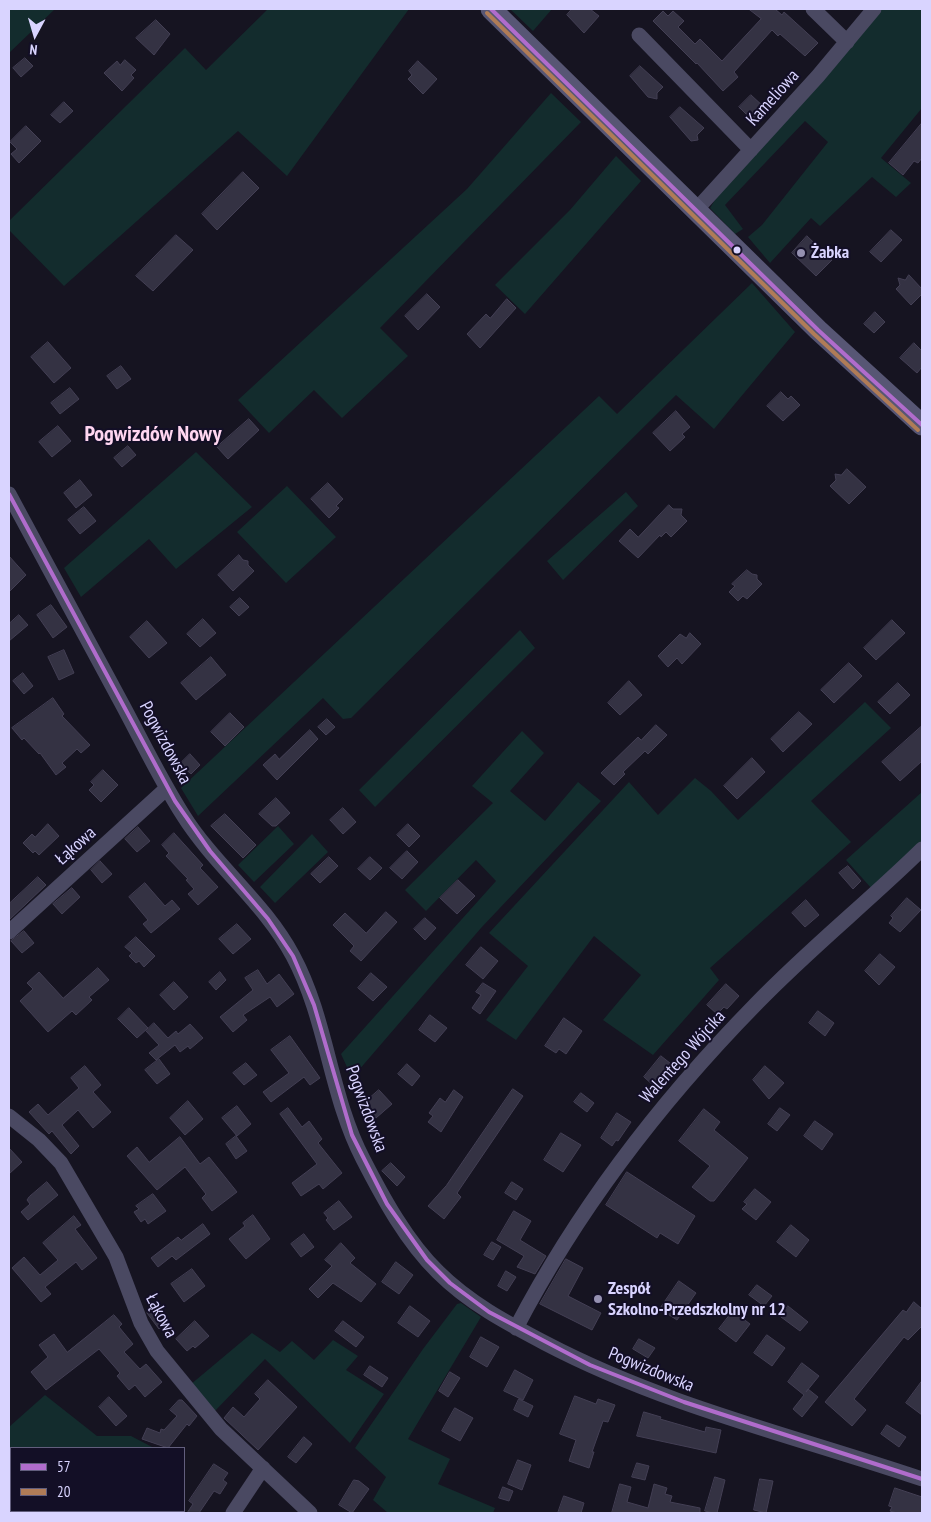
<!DOCTYPE html>
<meta charset="utf-8">
<style>
body{margin:0}
#map{position:relative;width:931px;height:1522px;overflow:hidden;background:#161421;font-family:"PT Sans Narrow",sans-serif}
canvas{display:block}
.frame{position:absolute;inset:0;border:10px solid #d9d4ff;pointer-events:none}
.legend{position:absolute;left:10px;top:1447px;width:175px;height:65px;box-sizing:border-box;background:#130f26;border:1px solid #625e7d;margin:0;padding:6px 9px;list-style:none;font-size:15px;color:#d9d4ff}
.legend li{display:flex;align-items:center;gap:10px;height:25px}
.legend b{width:25px;border:1px solid #625e7d}
.north{position:absolute;left:10px;top:10px;width:50px;height:50px;-webkit-text-stroke:4px #130f26;paint-order:stroke;rotate:186deg;font-size:14px;font-weight:700;line-height:20px;text-align:center;color:#d9d4ff}
.north::after{content:'';display:block;margin:auto;width:18px;height:22px;background:#d9d4ff;clip-path:polygon(50% 0,100% 100%,50% 72%,0 100%)}
</style>
<div id="map">
<canvas width="931" height="1522"></canvas>
<div class="frame"></div>
<ul class="legend">
<li><b style="height:6px;background:#b06ccc"></b>57</li>
<li><b style="height:6px;background:#b07c57"></b>20</li>
</ul>
<div class="north">N</div>
</div>
<script>
const c = document.querySelector('canvas').getContext('2d');
c.lineJoin = 'round';
function fill(path, color) {
  c.fillStyle = color;
  c.fill(path, 'evenodd');
}
function trace(path, color, width, dash) {
  c.strokeStyle = color;
  c.lineWidth = width;
  c.lineCap = dash ? 'butt' : 'round';
  c.setLineDash(dash || []);
  c.stroke(path);
}
function write(font, color, halo, rows, align = 'center') {
  c.font = font + ' "PT Sans Narrow",sans-serif';
  c.lineWidth = 4;
  c.setLineDash([]);
  c.textBaseline = 'middle';
  c.strokeStyle = halo;
  c.fillStyle = color;
  for (const [text, x, y, turn = 0] of rows) {
    c.save();
    c.translate(x, y);
    c.rotate((+turn || 0) * Math.PI / 180);
    c.textAlign = isNaN(turn) ? turn : align;
    if (halo) c.strokeText(text, 0, 0);
    c.fillText(text, 0, 0);
    c.restore();
  }
}
fill(new Path2D(`
 M9,9H55L9,53Z
 M268,9H409L287,176L238,131L64,286L9,230V221L185,48L206,70Z
 M510,9H552L533,31Z
 M882,9H922V108L881,158L911,183L896,197L872,177L820,226L811,218L770,263L748,237L762,225L828,142L805,121L725,205L743,229L735,234L710,208L718,195Z
 M551,93L581,122L380,328L408,356L342,418L314,390L269,433L238,400L467,189Z
 M616,156L641,181L525,314L495,285L570,210Z
 M752,283L795,332L714,429L676,395L351,718L343,719L323,698L198,816L181,788L599,396L617,414Z
 M196,452L252,507L176,569L149,539L81,597L64,568Z
 M287,486L336,537L286,583L237,532Z
 M626,492L638,506L563,580L547,561Z
 M520,630L535,648L375,807L359,790Z
 M865,702L891,728L811,801L851,842L710,968L719,980L653,1055L603,1020L641,975L594,936L516,1040L486,1020L528,966L489,933L629,782L658,815L695,778L711,791L738,820Z
 M522,731L544,753L510,791L545,821L578,782L601,801L481,928L352,1078L341,1054L496,881L476,860L426,911L405,890L493,803L472,786Z
 M922,792V841L872,889L846,860Z
 M278,826L294,844L254,882L238,865Z
 M312,834L328,852L275,903L260,887Z
 M461,1303L481,1317L408,1439L450,1459L438,1484L495,1508L493,1513H388L373,1500L386,1477L355,1448L423,1349L457,1304Z
 M252,1333L280,1352L292,1341L314,1360L333,1340L358,1356L346,1370L384,1394L350,1443L265,1359L214,1412L190,1385Z
 M45,1395L97,1436H131L154,1448H11V1511H135L133,1513H9V1427Z`), '#132c2d');
const building = new Path2D(`
 M572,9H590L599,16L584,33L567,15Z
 M749,9H775L782,15L784,12L818,43L805,56L780,34L778,36L772,30L734,72L738,77L723,91L697,63L696,64L653,21L663,11L668,16L673,11L684,21L678,27L695,44L700,39L722,61L761,19Z
 M156,20L170,34L154,55L136,38Z
 M25,58L33,66L21,77L13,68Z
 M125,60L136,70L131,75L134,78L122,91L104,73L117,61L120,65Z
 M418,61L437,79L423,94L408,79L412,75L409,71Z
 M640,66L663,87L657,93V99L648,97L630,76Z
 M751,95L764,107L759,115L751,119L739,107Z
 M64,102L73,111L60,123L51,115Z
 M680,107L704,128L697,135L698,140L691,141L670,117Z
 M922,123V158L918,163L914,161L903,175L889,163Z
 M26,126L41,141L19,163L11,154L17,149L10,142Z
 M243,172L259,188L217,230L202,214Z
 M891,230L902,240L881,262L870,252Z
 M176,235L193,250L153,291L136,276Z
 M807,236L832,260L816,276L792,253Z
 M909,275L922,289V294L911,305L896,289L900,285L898,278L905,280Z
 M427,294L440,307L418,330L405,316Z
 M507,299L516,308L480,348L467,334L486,314L490,318Z
 M875,312L885,322L874,333L864,324Z
 M48,342L71,368L54,383L31,357Z
 M914,343L922,351V367L917,373L900,358Z
 M121,366L131,379L117,389L107,376Z
 M70,388L79,399L60,414L51,403Z
 M781,392L788,399L791,396L800,405L783,421L767,406Z
 M676,411L690,427L682,434L685,437L670,451L653,433Z
 M249,419L259,430L228,459L217,447Z
 M58,426L71,441L52,457L39,442Z
 M128,446L136,455L122,467L114,458Z
 M847,469L866,487L849,504L830,486L836,480L835,474L841,475Z
 M80,480L92,495L76,508L64,493Z
 M328,483L343,499L336,506L339,508L329,518L311,499Z
 M669,505L673,509H682L681,515L687,521L671,537L666,532L661,537L660,535L638,558L619,541L630,529L638,537Z
 M84,507L96,521L80,534L68,520Z
 M239,555L243,560L248,561V565L254,571L233,591L218,575Z
 M9,556L26,575L9,592Z
 M747,570L752,574L757,575V579L762,584L747,599L743,596L738,601L729,592L735,586L732,584Z
 M240,598L249,607L239,616L230,607Z
 M51,605L67,627L53,638L37,615Z
 M19,615L28,625L9,641V624Z
 M203,619L216,633L200,647L187,634Z
 M892,620L905,633L876,660L864,648Z
 M147,621L167,643L149,658L130,637Z
 M690,633L701,644L682,664L677,658L668,667L658,656L680,634L686,638Z
 M64,650L74,673L59,680L48,657Z
 M211,657L226,675L196,700L181,683Z
 M849,663L862,676L834,703L821,690Z
 M23,673L33,686L24,694L13,681Z
 M629,681L642,695L620,715L608,703Z
 M898,683L910,695L890,714L878,702Z
 M53,698L64,714L62,716L90,745L81,753L77,749L62,763L66,767L56,775L40,753L39,754L24,738L22,740L12,728Z
 M799,712L812,724L783,752L771,739Z
 M230,713L244,727L225,746L211,732Z
 M327,719L335,727L326,735L318,727Z
 M656,725L667,735L648,754L645,751L623,772L625,774L614,785L601,773L638,737L641,740Z
 M922,726V761L900,781L882,762Z
 M310,730L318,739L277,780L263,765L275,754L279,759Z
 M190,754L200,765L191,774L180,764Z
 M752,758L765,772L737,799L724,786Z
 M103,770L118,785L101,802L89,790L94,785L91,782Z
 M276,798L290,813L276,826H272L259,814Z
 M343,808L356,822L343,834L330,820Z
 M225,814L256,845L243,858L211,826Z
 M48,824L59,836L39,855L35,851L33,853L23,843L32,834L35,837Z
 M408,824L420,836L409,847L397,835Z
 M138,827L150,841L137,852L125,839Z
 M174,833L203,865L200,868L218,887L198,905L188,894L194,889L186,880L188,879L166,856L169,853L162,845Z
 M407,851L418,862L402,879L390,868Z
 M329,857L338,866L320,883L311,874Z
 M370,857L382,868L370,880L358,869Z
 M100,861L112,874L102,883L91,870Z
 M848,866L861,881L853,889L839,873Z
 M38,877L46,885L9,920V904Z
 M458,880L475,896L457,914L440,898Z
 M145,883L165,906L172,900L180,909L151,933L143,924L148,920L129,897Z
 M72,888L80,897L62,914L53,904Z
 M907,898L921,910L900,932L889,923L893,918L891,916Z
 M806,900L819,915L805,927L792,913Z
 M386,912L397,922L361,961L350,951L354,946L333,925L345,913L366,933Z
 M425,918L436,928L425,940L414,929Z
 M237,924L251,939L233,954L219,939Z
 M24,931L34,943L22,953L11,941Z
 M136,937L155,956L144,967L139,961L136,963L129,956L132,953L125,947Z
 M481,947L498,961L483,979L466,965Z
 M880,954L895,967L879,985L865,971Z
 M98,968L109,980L89,997L92,1000L76,1015L72,1011L48,1032L20,1001L33,989L27,983L39,972L63,998Z
 M258,970L267,984L279,974L294,994L277,1007L270,997L243,1015L247,1020L233,1032L220,1017L253,990L245,978Z
 M220,972L226,980L216,990L209,982Z
 M371,973L387,987L373,1001L358,988Z
 M174,982L188,997L174,1010L160,995Z
 M483,983L496,991L480,1014L472,1008L481,995L476,992Z
 M726,984L739,996L727,1009L724,1007L717,1014L707,1005Z
 M129,1008L148,1028L137,1038L118,1019Z
 M818,1011L834,1023L825,1036L809,1023Z
 M430,1015L447,1028L435,1042L419,1030Z
 M564,1018L582,1031L566,1054L559,1049L556,1053L545,1046Z
 M154,1023L168,1038L176,1031L178,1034L190,1024L203,1038L190,1049L188,1046L180,1052L175,1045L156,1060L149,1053L159,1045L146,1031Z
 M290,1036L320,1078L310,1085L304,1077L271,1102L263,1092L289,1073L271,1050Z
 M661,1056L675,1067L663,1081L660,1079L654,1086L644,1077Z
 M159,1059L170,1074L157,1084L145,1070Z
 M246,1063L257,1075L244,1085L233,1073Z
 M407,1064L420,1076L412,1086L398,1074Z
 M85,1066L101,1085L93,1092L111,1112L93,1128L78,1110L62,1125L79,1146L71,1154L52,1131L49,1134L29,1112L38,1104L48,1115L79,1088L71,1078Z
 M765,1066L784,1083L769,1099L753,1080Z
 M513,1089L523,1096L457,1193L461,1197L444,1219L428,1206L446,1186Z
 M379,1090L392,1104L376,1118L363,1104Z
 M454,1090L463,1097L441,1132L428,1122L433,1116L429,1113L440,1098L445,1102Z
 M581,1093L594,1103L587,1112L574,1102Z
 M188,1101L203,1119L185,1135L170,1118Z
 M237,1106L251,1124L237,1136L222,1118Z
 M288,1108L302,1127L309,1121L322,1139L318,1143L342,1173L323,1189L319,1184L301,1196L292,1183L317,1164L280,1114Z
 M780,1108L790,1115L777,1131L768,1124Z
 M704,1109L720,1122L714,1130L748,1158L714,1201H710L692,1187L710,1166L679,1141Z
 M617,1113L631,1122L618,1141L616,1140L612,1146L601,1138Z
 M815,1121L833,1134L822,1150L804,1136Z
 M561,1133L581,1145L563,1172L544,1160Z
 M236,1136L247,1151L236,1159L226,1144Z
 M180,1137L200,1164L209,1157L237,1192L212,1211L202,1198L206,1194L185,1167L157,1190L127,1156L137,1147L149,1162Z
 M9,1148L22,1162L9,1174Z
 M391,1163L405,1177L397,1186L382,1171Z
 M627,1172L695,1216L678,1244L660,1233L657,1238L606,1205Z
 M47,1182L58,1195L28,1220L21,1212L30,1204L27,1200L29,1197Z
 M512,1182L523,1189L516,1200L505,1193Z
 M755,1189L771,1202L756,1220L742,1209L747,1204L744,1202Z
 M153,1194L166,1211L148,1224L145,1219L141,1222L134,1212L139,1209L136,1206Z
 M339,1201L352,1217L334,1230L326,1220L328,1218L324,1213Z
 M514,1211L531,1221L520,1240L546,1256L535,1274L517,1267L524,1256L497,1240Z
 M253,1215L270,1239L246,1259L229,1239L245,1226L243,1223Z
 M74,1216L81,1225L75,1229L97,1258L82,1270L76,1262L66,1270L45,1287L51,1294L41,1302L12,1268L24,1257L40,1275L58,1260L43,1243Z
 M203,1224L210,1234L176,1260L172,1256L158,1267L151,1258L178,1237L181,1240Z
 M791,1225L809,1240L796,1257L777,1242Z
 M304,1234L314,1247L301,1257L291,1244Z
 M492,1242L501,1247L493,1260L484,1255Z
 M341,1243L355,1258L350,1263L376,1284L361,1302L333,1283L318,1298L309,1289L332,1266L325,1260Z
 M566,1259L583,1268L568,1296L601,1313L592,1330L540,1304Z
 M396,1262L413,1275L399,1294L382,1282Z
 M192,1269L205,1286L184,1302L171,1284Z
 M506,1271L516,1277L507,1291L498,1286Z
 M679,1281L696,1293L677,1320L660,1309Z
 M757,1285L772,1296L764,1306L749,1295Z
 M914,1302L922,1309V1326L908,1340L904,1337L854,1399L866,1410L852,1426L825,1402L903,1310L906,1312Z
 M157,1306L168,1321L159,1329L147,1313Z
 M410,1306L430,1321L418,1337L398,1323Z
 M788,1306L808,1322L800,1331L781,1317Z
 M733,1311L750,1324L736,1342L719,1329Z
 M114,1315L122,1324L119,1327L133,1344L124,1352L140,1369L146,1364L162,1382L145,1397L135,1385L129,1390L117,1376L120,1373L99,1349L46,1390L31,1372L48,1357L39,1345L54,1334L67,1352Z
 M195,1321L209,1336L195,1348L193,1346L187,1351L176,1339Z
 M343,1321L364,1337L356,1347L335,1331Z
 M767,1335L785,1348L772,1366L754,1353Z
 M481,1337L499,1347L487,1367L470,1357Z
 M639,1339L655,1348L648,1358L633,1349Z
 M802,1363L819,1376L806,1392L808,1389L818,1397L802,1417L793,1409L804,1395L788,1382Z
 M370,1366L388,1378L382,1387L364,1375Z
 M515,1370L533,1380L523,1400L504,1391Z
 M450,1372L460,1378L448,1397L439,1391Z
 M268,1380L297,1407L258,1450L224,1418L233,1407L244,1417L260,1399L255,1394Z
 M922,1381V1415L906,1403Z
 M575,1396L596,1404L598,1399L615,1405L608,1422L603,1421L592,1452H594L589,1468L569,1461L576,1440L560,1434Z
 M109,1397L127,1416L116,1426L99,1407Z
 M519,1399L533,1406L528,1417L514,1410Z
 M179,1400H182L197,1416L189,1426L187,1424L168,1448L142,1439L147,1428L160,1433L161,1429L164,1430L177,1416L170,1410Z
 M455,1408L473,1418L460,1441L442,1431Z
 M644,1412L661,1417L660,1419L705,1432L706,1427L721,1430L716,1453L637,1436Z
 M887,1425L906,1437L899,1447L881,1434Z
 M304,1437L312,1444L296,1463L288,1457Z
 M518,1460L531,1465L522,1490L508,1484Z
 M637,1463L649,1466L645,1480L632,1477Z
 M214,1464L228,1473L223,1480L227,1483L220,1494L214,1491L199,1513H187L193,1504L189,1501Z
 M715,1477L725,1480L717,1513H713L705,1511Z
 M760,1479L773,1481L766,1513L754,1510Z
 M354,1480L359,1481L369,1489L352,1513L339,1505Z
 M620,1484L631,1487L627,1502L648,1508L654,1484L667,1488L665,1494L672,1496L670,1502L700,1508V1513H612Z
 M503,1487L513,1491L509,1501L499,1498Z
 M895,1488L922,1497V1513H897L890,1511L892,1507L889,1506Z
 M564,1496L584,1503L581,1513H558Z`);
fill(building, '#343243');
trace(building, '#433f54', 1);
trace(new Path2D(`
 M813,9L847,42
 M639,35L751,150
 M696,210L818,76L874,9
 M9,494C46,563 84,632 121,702C141,739 160,779 183,815C215,866 265,903 293,956C327,1019 330,1096 363,1159C383,1198 407,1242 438,1272C469,1303 507,1323 545,1343C665,1406 795,1436 922,1479
 M9,932L167,788
 M9,1116L39,1140L61,1163L116,1257L141,1323L157,1351L221,1429L310,1513
 M516,1328C579,1207 661,1101 756,1004C809,949 868,902 922,849
 M233,1513L263,1468`), '#4a4962', 15);
trace(new Path2D(`
 M491,9L818,330L922,425`), '#575674', 21);
trace(new Path2D(`
 M491,9L818,330L922,425
 M9,494L175,801L210,851L268,919L293,956L314,1005L352,1135L387,1204L427,1260L450,1283L489,1312L590,1365L684,1402L922,1479`), '#b06ccc', 4);
trace(new Path2D(`
 M487,13L814,334L918,430`), '#b07c57', 4);
for (const [x, y, r, color] of [
 [737,250,4.5,"#d9d4ff"],
 [801,253,5,"#9591b1"],
 [598,1299,5,"#9591b1"]
]) {
  const dot = new Path2D();
  dot.arc(x, y, r, 0, 2 * Math.PI);
  c.fillStyle = color;
  c.fill(dot);
  trace(dot, '#130f26', 2);
}
write('18px', '#d9d4ff', '#130f26', [
 ["Kameliowa",773,98,-48],
 ["Pogwizdowska",165,743,62],
 ["Łąkowa",76,846,-42],
 ["Walentego Wójcika",683,1057,-48],
 ["Pogwizdowska",366,1109,70],
 ["Łąkowa",161,1316,62],
 ["Pogwizdowska",651,1370,22]
]);
write('bold 18px', '#d9d4ff', '#130f26', [
 ["Żabka",811,253],
 ["Zespół",608,1289],
 ["Szkolno-Przedszkolny nr 12",608,1310]
], 'left');
write('bold 22px', '#ffd6f0', '#130f26', [
 ["Pogwizdów Nowy",153,435]
]);
</script>
